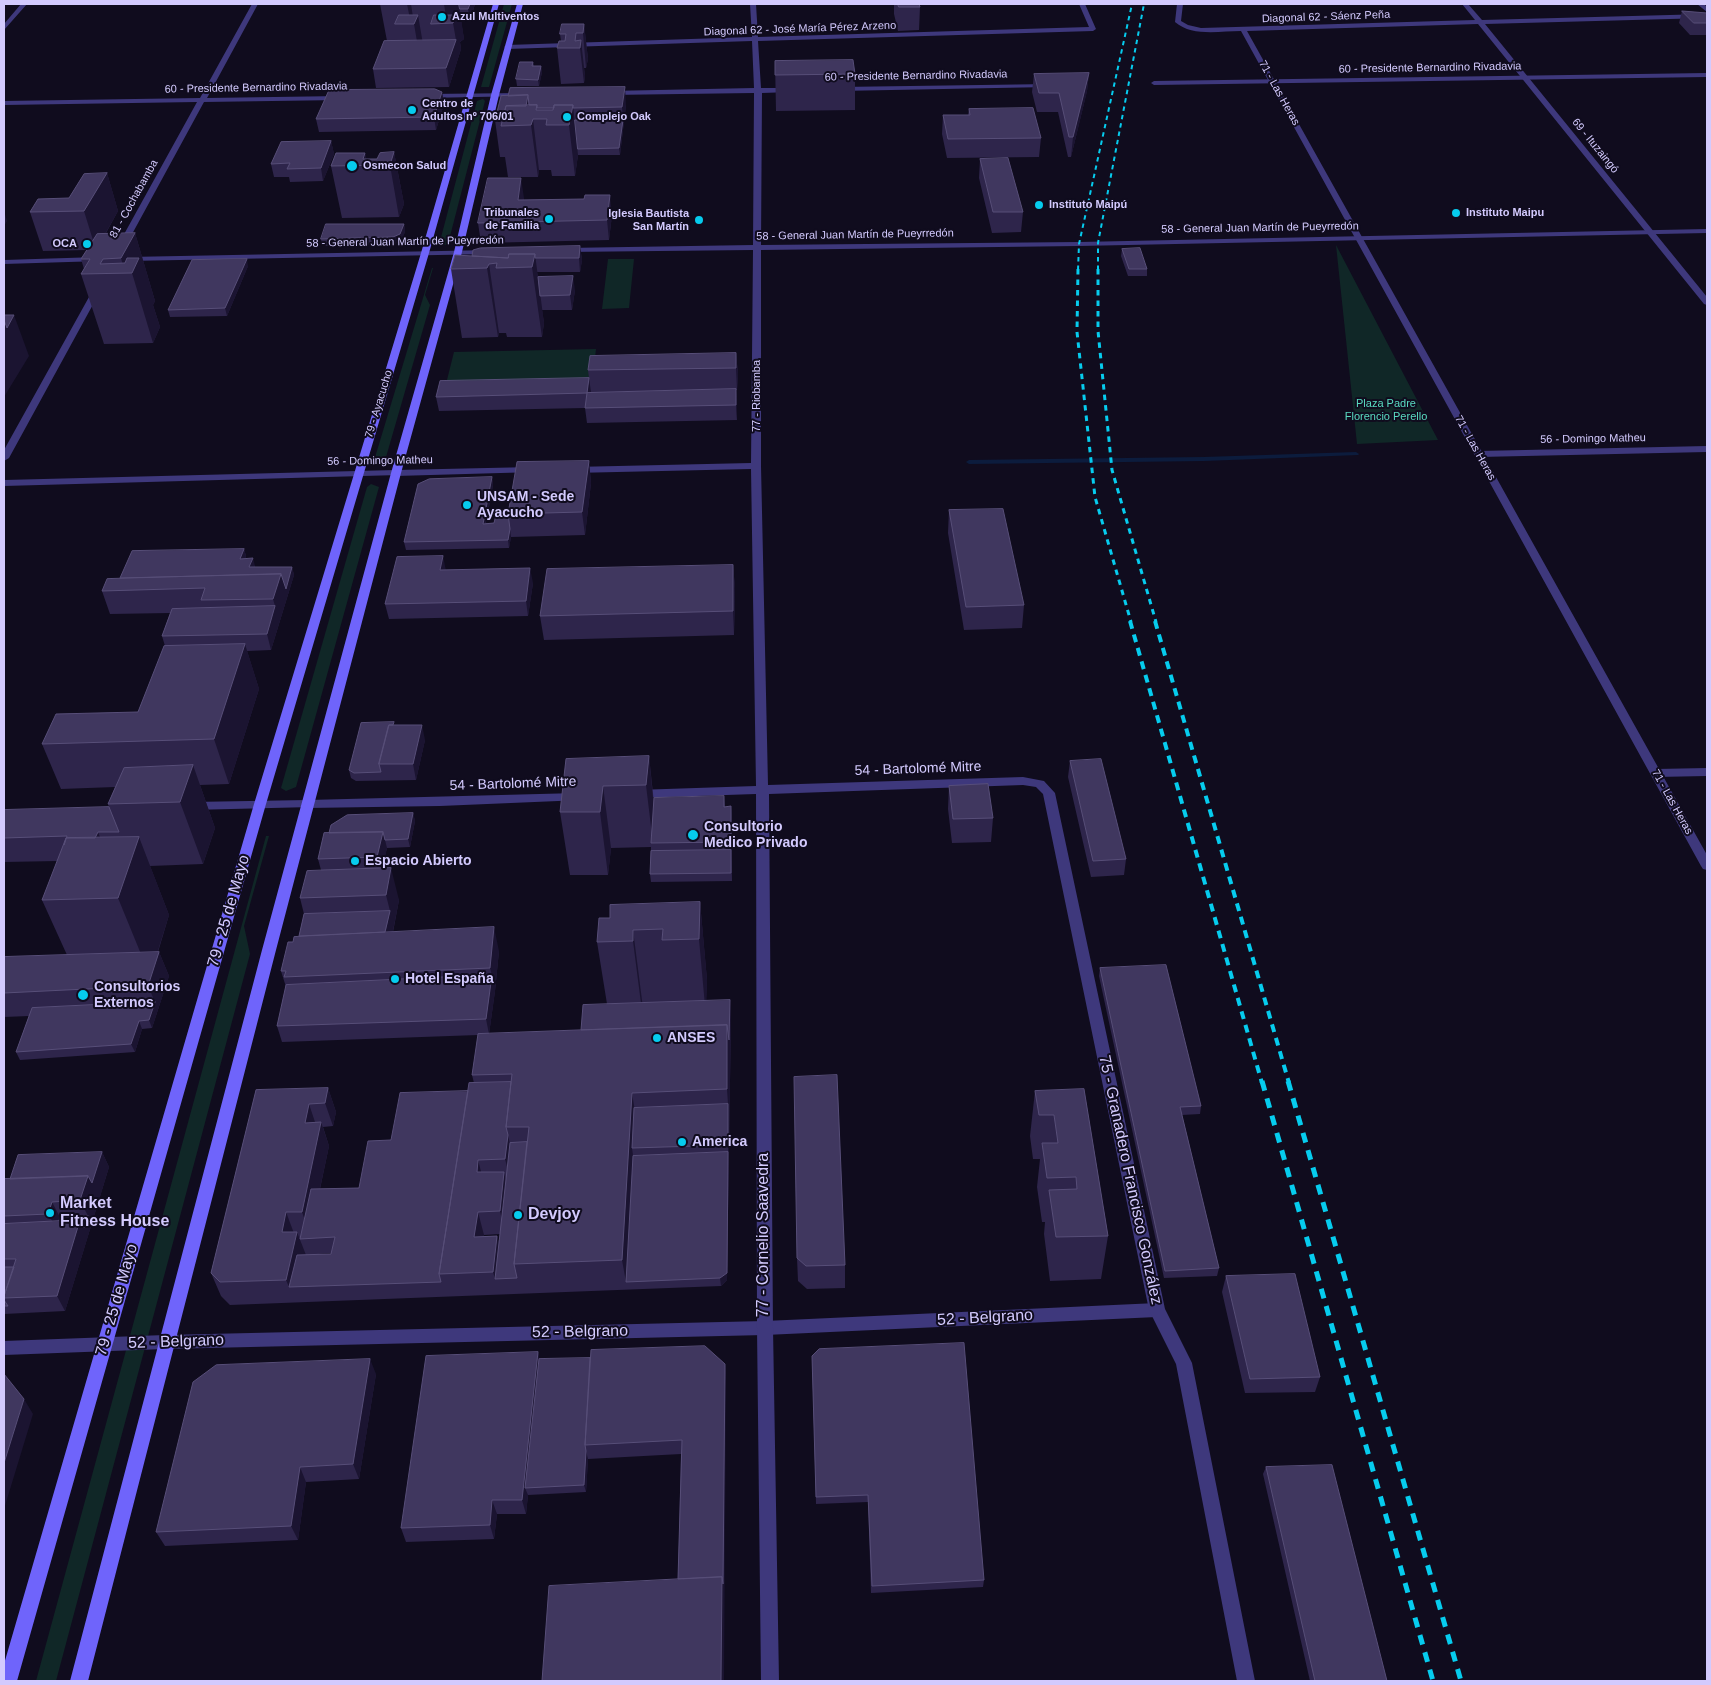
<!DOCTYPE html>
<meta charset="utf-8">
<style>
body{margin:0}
#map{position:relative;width:1711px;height:1685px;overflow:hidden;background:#100c1e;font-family:Helvetica,sans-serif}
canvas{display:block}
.frame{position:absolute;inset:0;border:5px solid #d3cafe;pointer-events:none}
</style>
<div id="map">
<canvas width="1711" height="1685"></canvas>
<div class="frame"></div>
</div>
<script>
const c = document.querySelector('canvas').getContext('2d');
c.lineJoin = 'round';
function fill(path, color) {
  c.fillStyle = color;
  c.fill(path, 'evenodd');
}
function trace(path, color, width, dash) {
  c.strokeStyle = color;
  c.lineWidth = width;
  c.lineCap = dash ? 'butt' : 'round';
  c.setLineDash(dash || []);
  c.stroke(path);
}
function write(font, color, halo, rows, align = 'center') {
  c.font = font + ' Helvetica,sans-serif';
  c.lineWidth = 4;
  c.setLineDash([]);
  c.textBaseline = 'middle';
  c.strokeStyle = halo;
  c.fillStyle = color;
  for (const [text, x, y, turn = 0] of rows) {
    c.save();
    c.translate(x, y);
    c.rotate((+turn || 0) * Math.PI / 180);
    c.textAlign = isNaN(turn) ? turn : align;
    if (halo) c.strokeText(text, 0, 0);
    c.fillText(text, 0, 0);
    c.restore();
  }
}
fill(new Path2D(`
 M504,4H512L489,87H481Z
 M483,99L485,101L448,244L442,246L439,245L477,101Z
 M1336,245L1438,440L1357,444Z
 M608,259H634L629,308L602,309Z
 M432,268H433L425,295L430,305L384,464L376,466L373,464Z
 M596,349L591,392L443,396L454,352Z
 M371,484L379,487L296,787L286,791L281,788L367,487Z
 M266,836H269L244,926L250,954L56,1681H36Z`), '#102727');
fill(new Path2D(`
 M1356,452L1359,454L1358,455L1204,461L969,464L966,462L969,460L1204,457Z`), '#0c1c3d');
fill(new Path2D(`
 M1157,1303L1163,1305L1165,1310L1163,1315L1157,1317L765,1335L165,1349L4,1355V1341L165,1335L765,1321Z`), '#3e387c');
fill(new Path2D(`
 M21,4H27L4,30V24Z
 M252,4H258L207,98L341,96L345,98L341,100L204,102L125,247L118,249L117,247L197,102L4,105V101L200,98Z
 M750,4H756L758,37L1089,27L1079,4H1085L1096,29L1093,31L758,41L761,88H791L795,90L791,92L762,93L761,245L1079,242L1707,229V233L1079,246L761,250V466L768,785L1023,777L1044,781L1055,793L1165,1309L1192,1363L1255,1681H1237L1176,1364L1149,1310L1043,794L1036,787L1023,785L769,794L773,1328L779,1681H761L757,1328L756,794L636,798L630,794L636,790L756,786L751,469L573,473L568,470L573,467L751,463L753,250L565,252L561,250L565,248L753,245L754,93L609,95L605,93L609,91L754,88L752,41L507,49L504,47L507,45L752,37Z
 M1697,4H1704L1707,7V12Z
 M1707,73V77L1154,85L1151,83L1154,81Z
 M1051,84V86L1049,87L839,91L835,89L839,87Z
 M524,93L526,94V96L426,98L422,96L426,94Z
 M493,250L494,252L490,254L128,261L124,259L128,257Z
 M98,257L102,259L101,261L4,264V260Z
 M98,285L102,288L9,458L4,461V450L94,288Z
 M1707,446V452L1479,457L1474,454L1479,451Z
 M533,467L538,470L536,472L396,476L391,473L396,470Z
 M1707,768V776L1656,777L1650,773L1656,769Z
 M578,793L582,794L584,797L582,800L440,806L308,808L302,804L308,800Z`), '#3e387c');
fill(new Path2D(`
 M1177,4H1183L1181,21L1188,25L1201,28L1475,20L1462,4H1468L1482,20L1707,14V18L1485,24L1707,297V305L1704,304L1478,24L1247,31L1707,855V870L1703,869L1701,866L1241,31C1220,31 1192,37 1175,22Z
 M396,470L401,473L399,475L4,486V480Z
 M308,800L312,801L314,804L312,807L191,810L185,806L191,802Z`), '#3e387c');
fill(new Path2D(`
 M493,4H499L429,253L266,804L17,1681H4V1664L254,804L421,253Z
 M517,4H523L499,95L462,252L401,473L276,950L88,1681H70L262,950L391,473L454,252L491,95Z`), '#6f64fb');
trace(new Path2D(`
 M1078,270L1079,244L1132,4
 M1098,270V243L1144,4`), '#06ccee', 2, [4.5, 4]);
trace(new Path2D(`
 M1078,269L1077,332L1095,497L1131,622
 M1098,269V331L1112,470L1156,622`), '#06ccee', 3, [5.5, 5]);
trace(new Path2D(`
 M1130,621L1262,1083
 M1155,621L1289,1083`), '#06ccee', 4, [8, 6]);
trace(new Path2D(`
 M1262,1081L1433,1681
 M1288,1081L1461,1681`), '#06ccee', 5, [10, 8]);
fill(new Path2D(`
 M380,4H475L470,21H461L464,39L460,42L461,49L449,87L376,88L373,69L387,41Z
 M894,4H919L920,7L919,30L898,31L894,14Z
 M1682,11L1707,13V35H1690L1679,23Z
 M584,24L588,59L586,68H584L585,76L584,83L561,84L557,48L561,41L560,34Z
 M775,61L855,74V110L776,111Z
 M533,62L534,66H541L542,72L539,86H517L516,79Z
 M1089,73L1087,91L1071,157H1068L1058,112H1037L1032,92L1034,74Z
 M442,92L444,104L436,130L319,132L316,119Z
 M501,96L626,105L620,155H578L575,176H552L551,170H539L538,177H508L505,157H500L495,120Z
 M969,109L1041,138L1039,157L947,158L942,134L943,115H968Z
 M331,141L334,154L323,181L290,182L289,177H274L271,164Z
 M394,152L404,204L399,217L342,218L331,166L365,153L366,159H377Z
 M980,159L1023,212L1021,232L992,233L979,178Z
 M107,173L118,211L106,233H135L155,301L153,305L160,327L153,343L104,344L81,274L84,269L81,259L87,250L43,251L30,212L69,198Z
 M524,198V200L584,199L612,215L609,240L481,243L478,223Z
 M404,224L405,231L402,241L394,244L322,246L321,239Z
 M580,246L582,260L580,272H537L538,277L575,290L572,310H542L544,323L542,337H507L506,333H499L498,337L462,338L451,269L472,256Z
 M1122,249L1147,269V276H1128L1121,256Z
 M248,266L227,316L170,317L168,310Z
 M736,353L738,374L737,390H736L737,420L587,423L585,408L439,411L436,397L589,378L588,370Z
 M589,461L591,483L585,535L511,537L509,548L406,550L404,542L492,477L493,485L486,523H494L508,511Z
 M949,510L1024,605L1022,628L964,630L948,533Z
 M244,549L246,556L245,559L255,566V567H292L294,575L271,650L247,651L259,689L229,784L200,785L215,828L203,864L150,866L169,915L158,952H159L169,976L152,1028L142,1029L135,1052L20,1060L16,1052L29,1016L4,1017V957L67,955L42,900L58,861L4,862V810L109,807L108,804L115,787L61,789L42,744L138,712L165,646L162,636L170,613L110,614L102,591L120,578Z
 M733,565L735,588L734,635L544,640L540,616Z
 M533,583L528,616L389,619L385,604Z
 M394,725L425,740L416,780L356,781L351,778L349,770Z
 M649,756L654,803L724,796L725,807L731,806L732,822V881L651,882L650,874L651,847L611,848L608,875H570L560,812Z
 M1070,761L1126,859L1124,875L1091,877L1068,777Z
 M949,786L993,818L991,842L952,843L948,809Z
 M413,813L415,821L410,847L387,848L382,868L399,900L393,932L499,951L495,991L489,1034L581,1030L607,1004L597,942L610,918L700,902L707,980L706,1001L731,1016L727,1280L721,1286L230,1305L221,1296L211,1273L256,1090L328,1088L336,1112L333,1126L323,1127L329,1146L320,1189L359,1188L391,1140L468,1091L474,1083L472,1075L478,1035L282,1042L277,1026L286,987L281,971L293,942L299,936L304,914L300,898L321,870L318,859L329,833ZM500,1234L499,1243L497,1236H484V1235ZM300,1239L306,1255L331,1253V1254L306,1255Z
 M1100,968L1201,1106L1200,1114L1182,1115L1219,1268L1217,1276L1164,1278L1099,976Z
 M1084,1089L1108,1236L1101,1279L1050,1281L1044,1234L1045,1222H1042L1037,1187L1040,1159H1033L1030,1136L1035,1091Z
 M102,1152L109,1167L65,1311L4,1314V1179H10Z
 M797,1258L845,1265V1288L807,1289L798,1281Z
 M1226,1276L1320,1377L1315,1392L1245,1393L1222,1292Z
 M538,1352L539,1359L725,1364L726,1379L678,1579L681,1454L588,1459L586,1492L528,1495L526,1514H497L494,1539L406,1542L401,1528Z
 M812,1356L984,1580L983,1587L871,1593L868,1502L816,1504Z
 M376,1374L359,1479L306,1482L298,1540L165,1546L156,1532Z
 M1266,1467L1387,1681H1310L1263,1474Z`), '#2e254b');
fill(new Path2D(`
 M407,4H411L414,24H411Z
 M444,4H459L464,39L460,42L461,49L449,87L446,68L456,40L453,23H447Z
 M470,4H475L470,21L468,9Z
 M418,15L424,50L420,59L414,24Z
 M584,24L588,59L586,68L583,33Z
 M581,40L585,76L584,83L580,48Z
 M541,66L542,72L539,86L538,80Z
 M1089,73L1087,91L1071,157L1073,137Z
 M625,87L626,105L620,155L619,148L623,120L622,107Z
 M442,92L444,104L436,130L434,117Z
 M528,95L531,119L524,114Z
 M573,105L578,155L575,176L569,125Z
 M533,119L539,170L538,177L531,125Z
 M331,141L334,154L323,181L321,168Z
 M394,152L404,204L399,217L390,165Z
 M365,153L368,165L363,159Z
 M107,173L118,211L96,250L84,211Z
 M521,178L524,198L521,220L518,200Z
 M610,195L612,215L609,240L607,220Z
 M4,211L7,221L4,226Z
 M404,224L405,231L402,241L394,244L393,237Z
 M135,233L155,301L153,305L160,327L153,343L132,273H125L121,258Z
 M580,246L582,260L580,272L579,258Z
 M535,254L544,323L542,337L532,267Z
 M247,259L248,266L227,316L225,308Z
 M489,264L499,333L498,337L487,268Z
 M573,276L575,290L572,310L570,295Z
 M14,315L29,356L4,397V320Z
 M736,353L738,374L737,390L736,368Z
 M589,378L591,392L587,393Z
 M736,389L737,404V420L736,405Z
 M589,461L591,483L585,535L582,512Z
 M492,477L493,485L484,531L483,524Z
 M510,529L511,537L509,548L508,540Z
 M244,549L246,556L242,567L240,559Z
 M443,556L446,571L440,570Z
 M253,558L255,566L251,575L249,567Z
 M733,565L735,588L734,635L733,611Z
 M292,567L294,575L271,650L267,634L275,606L273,599L281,574Z
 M530,568L533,583L528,616L526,601Z
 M245,644L259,689L229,784L214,739Z
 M422,725L425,740L416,780L413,764Z
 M649,756L655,819L653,843L646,785Z
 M193,765L215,828L203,864L180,802Z
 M603,786L611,848L608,875L600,812Z
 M731,806L732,822V881L731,842Z
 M413,813L415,821L410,847L408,839Z
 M98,832L107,856L93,844Z
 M383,832L387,848L381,873L377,857Z
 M139,837L169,915L150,976L118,898Z
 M391,868L399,900L388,956L384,940L390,911L386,895Z
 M700,902L707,980L706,1017L699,939Z
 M494,927L499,951L495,991L489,1034L486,1019L492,975L490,968Z
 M633,930L643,1008V1019L633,941Z
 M159,952L169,976L152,1028L149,1020L155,1002L148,986Z
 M730,1000L731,1016L727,1280L721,1286L720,1278L728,1153V1104L727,1089V1025Z
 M139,1021L142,1029L135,1052L131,1044Z
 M328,1088L336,1112L333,1126L325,1103Z
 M632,1093L637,1124L632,1148L634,1163L626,1282L622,1260Z
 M309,1104L317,1128L305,1123Z
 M321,1122L329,1146L310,1235L302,1212Z
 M508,1135L513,1158L511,1182L505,1159Z
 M102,1152L109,1167L88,1236L84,1228L88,1216L80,1200L88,1176Z
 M478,1160L484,1183L477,1172Z
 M504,1172L509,1195L505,1234L500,1211Z
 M52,1202L64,1225L57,1229L48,1214Z
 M286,1212L295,1236L282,1232Z
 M478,1212L484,1235L480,1260L474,1237Z
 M80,1220L88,1236L65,1311L57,1296Z
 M297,1232L306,1255L289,1287L286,1280Z
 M497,1236L503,1259L495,1279L493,1272Z
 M538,1352L541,1367L525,1488L528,1495L526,1514L522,1500Z
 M370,1359L376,1374L359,1479L353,1464Z
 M725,1364L726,1379L724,1681H721Z
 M24,1399L33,1414L4,1509V1463Z
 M586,1451L588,1459L586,1492L584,1485Z
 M300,1467L306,1482L298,1540L291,1526Z
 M492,1500L497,1514L494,1539L490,1525Z`), '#1b1431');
const building = new Path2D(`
 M459,4H470L468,9H460Z
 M898,4H919L920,7H899Z
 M1682,11L1707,13V23H1694Z
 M399,15H418L414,24H395Z
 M434,15H456L453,23L431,24Z
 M562,24H584L583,33H576L575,41L581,40L580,48H557L559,41H565L566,34H560Z
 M456,40L446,68L373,69L384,41Z
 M853,60L855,74L775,75V61Z
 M520,62H533L532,66H541L538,80L516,79Z
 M1089,73L1073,137H1069L1059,93H1039L1034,74Z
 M625,87L622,107L573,108V105H554V108H537V105H529L528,95L508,96L510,88Z
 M435,89L442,92L434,117L316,119L329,90Z
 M528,95L526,106H506L502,120H495L501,96Z
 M537,105L536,110H553L554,105H573L569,125H546L547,119H533L531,125L501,126L506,106Z
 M1033,108L1041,138L948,139L943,115H970L969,109Z
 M575,120H623L619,148L578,149Z
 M331,141L321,168L287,169L290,163L271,164L281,142Z
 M394,152L390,165L331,166L336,153H365L363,159H377L380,153Z
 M1008,158L1023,212H993L980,159Z
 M107,173L84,211L30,212L38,199L69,198L84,174Z
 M488,178H521L518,200L584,199L585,195H610L607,220L478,223Z
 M326,224H404L400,234L393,237L321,239Z
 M135,233L121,258L103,259L100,264L125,263L127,258H139L132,273L81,274L90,259H81L97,234Z
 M580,246L579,258H535V254H509L508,258L472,256L473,250L480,248Z
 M1140,248L1147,269H1129L1122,249Z
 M509,254H535L532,267L496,268L497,263L489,264L487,268L451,269L455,255L508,258Z
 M247,259L225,308L168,310L192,260Z
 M573,276L570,295L540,296L538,277Z
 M4,315H14L7,328L4,320Z
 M736,353V368L588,370L590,356Z
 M589,378L587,393L436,397L440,381Z
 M736,389V405L585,408L587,393Z
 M589,461L582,512L508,514L517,462Z
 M492,477L483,524L494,523L497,511H508V514L510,529L508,540L404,542L418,484L429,479Z
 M1003,509L1024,605L966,607L949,510Z
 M244,549L240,559L253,558L249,567H292L286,589L281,574L120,578L132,551Z
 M443,556L440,570L530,568L526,601L385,604L397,557Z
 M733,565V611L540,616L547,569Z
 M281,574L273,599L201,600L205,588L102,591L107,579Z
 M275,606L267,634L162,636L172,609Z
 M245,644L214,739L42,744L56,714L138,712L164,646Z
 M394,722L393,725H389L379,764L381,772L354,773L349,770L361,723Z
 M389,725H422L413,764H379Z
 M649,756L646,785L603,786L600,812H560L566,759Z
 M1101,759L1126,859L1093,861L1070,761Z
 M193,765L180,802L108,804L124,768Z
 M988,784L993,818L953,819L949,786Z
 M724,796V807L731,806V842L651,843L654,798Z
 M109,807L119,832H98L95,838H66L64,845L67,836L4,838V810Z
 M413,813L408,839L385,840L383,832L329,833L331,825L347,815Z
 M383,832L377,857L318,859L324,833Z
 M139,837L118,898L42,900L66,838Z
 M731,850V873L650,874L651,851Z
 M391,868L386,895L300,898L307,871Z
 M700,902L699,939L662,940L663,929L633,930V941L597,942L599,918H610V905Z
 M390,911L385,932L299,936L304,914Z
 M494,927L490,968L284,977L286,971H281L288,942H293L294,937Z
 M159,952L148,986L4,993V957Z
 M1166,965L1201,1106L1180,1107L1219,1268L1165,1271L1100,968Z
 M492,975L486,1019L277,1026L286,985Z
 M730,1000L729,1040L727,1025L581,1030L583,1005Z
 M155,1002L149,1020L139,1021L131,1044L16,1052L32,1008Z
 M727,1025V1089L632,1093L622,1260L514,1264L529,1127H506L512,1074L472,1075L478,1034Z
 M837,1075L845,1265L806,1266L797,1258L794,1077Z
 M511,1082L506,1127L508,1135L505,1159L478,1160L477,1172H504L500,1211L478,1212L474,1237L497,1236L493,1272L439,1274L469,1083Z
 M328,1088L325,1103L309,1104L305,1123L321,1122L302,1212H286L282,1232H297L286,1280L220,1282L211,1273L256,1090Z
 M1084,1089L1108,1236L1056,1237L1049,1190L1077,1189L1076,1177L1047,1178L1042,1143H1058L1054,1115H1039L1035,1091Z
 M468,1091L439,1274L441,1282L289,1287L297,1255L331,1254L335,1237L300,1239L311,1189L359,1188L368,1141L391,1140L400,1093Z
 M728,1104V1145L632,1148L634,1108Z
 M527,1142L514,1264L517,1278L495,1279L510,1143Z
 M102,1152L92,1183L88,1176L10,1179L18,1155Z
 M728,1152L727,1273L720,1278L626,1282L633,1156Z
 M88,1176L80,1200L52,1202L48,1214L4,1216V1179Z
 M88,1216L84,1228L80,1220L59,1221L60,1217Z
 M80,1220L57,1296L4,1298V1296L16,1259H4V1224Z
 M4,1267H14L4,1296Z
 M1295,1274L1320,1377L1250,1379L1226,1276Z
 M4,1300L8,1306H4Z
 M964,1343L984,1580L872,1586L868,1495L816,1497L812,1356L819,1349Z
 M705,1346L725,1364L723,1584L722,1577L678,1579L682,1440L585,1445L591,1350Z
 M538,1352L522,1500H492L490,1525L401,1528L426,1356Z
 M590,1358L585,1445L586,1451L584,1485L525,1488L539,1359Z
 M370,1359L353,1464L300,1467L291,1526L156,1532L193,1382L216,1365Z
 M4,1374L24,1399L4,1463Z
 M1332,1465L1387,1681H1315L1266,1467Z
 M722,1577L721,1681H542L549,1586Z`);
fill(building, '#40375f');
trace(building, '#574e78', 1);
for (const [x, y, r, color] of [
 [442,17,5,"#06ccee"],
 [412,110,5,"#06ccee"],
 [567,117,5,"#06ccee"],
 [352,166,6,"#06ccee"],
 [1039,205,5,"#06ccee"],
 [1456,213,5,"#06ccee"],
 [549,219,5,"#06ccee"],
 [699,220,5,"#06ccee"],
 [87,244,5,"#06ccee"],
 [467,505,5,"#06ccee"],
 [693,835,6,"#06ccee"],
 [355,861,5,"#06ccee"],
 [395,979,5,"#06ccee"],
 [83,995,6,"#06ccee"],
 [657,1038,5,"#06ccee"],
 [682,1142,5,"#06ccee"],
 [50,1213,5,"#06ccee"],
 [518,1215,5,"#06ccee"]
]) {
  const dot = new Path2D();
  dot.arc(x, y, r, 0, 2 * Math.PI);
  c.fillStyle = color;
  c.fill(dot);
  trace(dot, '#100c1e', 2);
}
write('bold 11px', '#d3cafe', '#100c1e', [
 ["Azul Multiventos",452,17],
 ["Centro de",422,104],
 ["Adultos nº 706/01",422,117],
 ["Complejo Oak",577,117],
 ["Osmecon Salud",363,166],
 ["Instituto Maipú",1049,205],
 ["Tribunales",539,213,"right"],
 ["de Familia",539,226,"right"],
 ["Instituto Maipu",1466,213],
 ["Iglesia Bautista",689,214,"right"],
 ["San Martín",689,227,"right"],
 ["OCA",77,244,"right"]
], 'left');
write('11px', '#d3cafe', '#100c1e', [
 ["Diagonal 62 - Sáenz Peña",1326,17,-2],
 ["Diagonal 62 - José María Pérez Arzeno",800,29,-2],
 ["60 - Presidente Bernardino Rivadavia",1430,68,-1],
 ["60 - Presidente Bernardino Rivadavia",916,76,-1],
 ["60 - Presidente Bernardino Rivadavia",256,88,-1],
 ["71 - Las Heras",1279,93,61],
 ["69 - Ituzaingó",1595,146,51],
 ["81 - Cochabamba",134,199,-61],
 ["58 - General Juan Martín de Pueyrredón",1260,228,-1],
 ["58 - General Juan Martín de Pueyrredón",855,235,-1],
 ["58 - General Juan Martín de Pueyrredón",405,242,-1],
 ["77 - Riobamba",757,396,-90],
 ["79 - Ayacucho",379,404,-73],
 ["56 - Domingo Matheu",1593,439,-1],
 ["71 - Las Heras",1475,448,61],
 ["56 - Domingo Matheu",380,461,-1],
 ["71 - Las Heras",1672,802,61]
]);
write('11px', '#59dbc1', '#100c1e', [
 ["Plaza Padre",1386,404],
 ["Florencio Perello",1386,417]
]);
write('bold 14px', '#d3cafe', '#100c1e', [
 ["UNSAM - Sede",477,497],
 ["Ayacucho",477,513],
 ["Consultorio",704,827],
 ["Medico Privado",704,843],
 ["Espacio Abierto",365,861],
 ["Hotel España",405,979],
 ["Consultorios",94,987],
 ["Externos",94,1003],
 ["ANSES",667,1038],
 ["America",692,1142]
], 'left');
write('14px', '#d3cafe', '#100c1e', [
 ["54 - Bartolomé Mitre",918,769,-2],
 ["54 - Bartolomé Mitre",513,784,-2]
]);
write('16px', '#d3cafe', '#100c1e', [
 ["79 - 25 de Mayo",229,911,-74],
 ["75 - Granadero Francisco González",1130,1180,78],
 ["77 - Cornelio Saavedra",764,1235,-90],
 ["79 - 25 de Mayo",117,1300,-74],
 ["52 - Belgrano",985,1318,-3],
 ["52 - Belgrano",580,1332,-1],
 ["52 - Belgrano",176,1342,-2]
]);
write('bold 16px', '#d3cafe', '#100c1e', [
 ["Market",60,1204],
 ["Fitness House",60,1222],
 ["Devjoy",528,1215]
], 'left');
</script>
